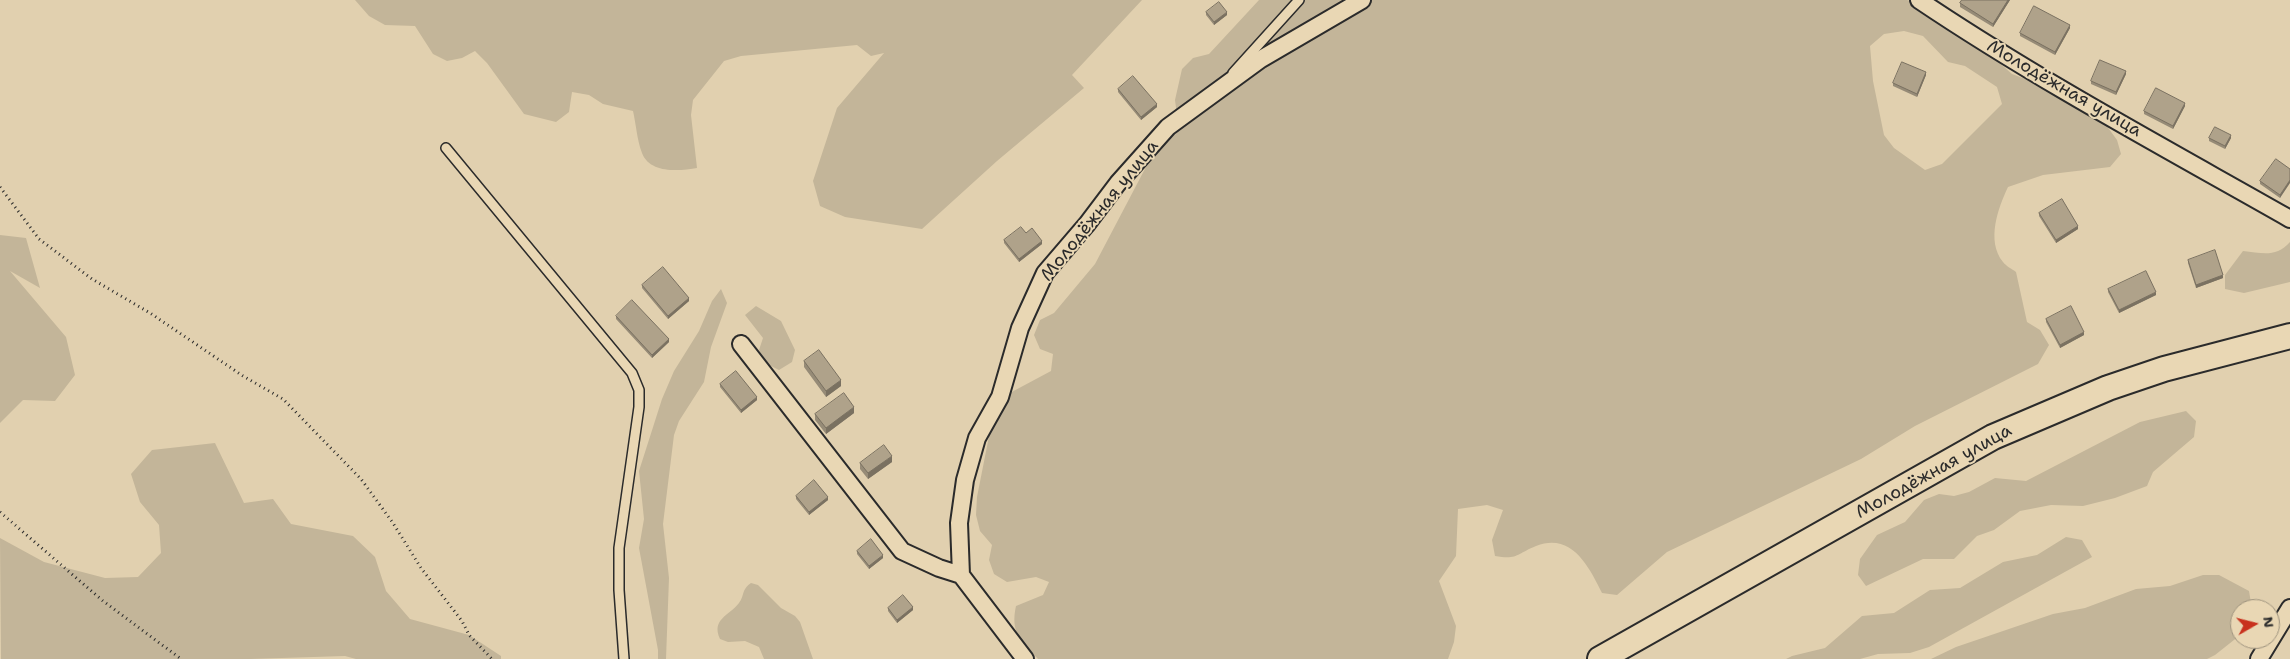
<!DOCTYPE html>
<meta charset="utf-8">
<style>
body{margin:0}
#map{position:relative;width:2290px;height:659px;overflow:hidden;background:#e1d0af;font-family:"Shantell Sans",sans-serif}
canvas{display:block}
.north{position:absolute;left:2230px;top:599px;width:50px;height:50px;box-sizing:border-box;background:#e9d7b4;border:1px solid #9d927d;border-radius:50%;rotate:82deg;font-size:14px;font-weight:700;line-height:20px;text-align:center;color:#2b2b2b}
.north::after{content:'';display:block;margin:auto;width:18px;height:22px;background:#c8321e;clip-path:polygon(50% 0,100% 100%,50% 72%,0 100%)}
</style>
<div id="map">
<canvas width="2290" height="659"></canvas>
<div class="north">N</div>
</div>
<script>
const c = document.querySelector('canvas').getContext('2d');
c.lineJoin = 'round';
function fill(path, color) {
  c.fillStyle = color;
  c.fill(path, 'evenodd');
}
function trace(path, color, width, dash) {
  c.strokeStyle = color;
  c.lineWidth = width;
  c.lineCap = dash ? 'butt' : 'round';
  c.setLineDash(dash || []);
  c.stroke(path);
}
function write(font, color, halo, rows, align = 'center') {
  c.font = font + ' "Shantell Sans",sans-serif';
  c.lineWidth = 4;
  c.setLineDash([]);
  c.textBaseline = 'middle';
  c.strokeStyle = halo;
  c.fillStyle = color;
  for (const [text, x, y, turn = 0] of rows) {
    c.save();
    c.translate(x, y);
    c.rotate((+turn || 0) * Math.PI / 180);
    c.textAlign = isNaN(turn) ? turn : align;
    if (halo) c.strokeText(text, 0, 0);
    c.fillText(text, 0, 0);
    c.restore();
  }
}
fill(new Path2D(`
 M355,0H1142L1072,75L1084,88L997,161L922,229L845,217L820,206L813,181L837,108L884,53L871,56L857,45L741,56L724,61L693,100L691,115L697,168C680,171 650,174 642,153C637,140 636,124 633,111L603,104L589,95L572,92L569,112L556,122L524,114L487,63L475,51L462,58L447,61L433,54L415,26L385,25L369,16Z
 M1259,0H1907L1919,4L1958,36L1987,52L2012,74L2044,86L2057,97L2086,105L2098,114L2117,140L2121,154L2110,167L2043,175L2008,187C1998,208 1986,241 2003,262C2006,266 2012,269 2016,272L2027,322L2040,330L2049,345L2038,364L1915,426L1861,459L1667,552L1617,595L1602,593C1589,567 1572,532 1536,546C1516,554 1518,560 1495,556L1492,540L1503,510L1487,505L1458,509L1456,556L1439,581L1456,626L1454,642L1448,659H1038C1021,640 1010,633 1016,606L1043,595L1049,582L1036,577L1007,582L994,574L989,560L992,545L980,531L976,515L977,497L993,416L1008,394L1051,371L1053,354L1040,349L1034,335L1040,320L1054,313L1095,264L1147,165L1179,130L1175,100L1182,69L1193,58L1209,54ZM1904,31L1923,36L1948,62L1965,66L1997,87L2002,104L1942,164L1925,170L1894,148L1884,135L1873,81L1870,46L1884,34Z
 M0,235L26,238L40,288L10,271L66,337L75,375L55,401L23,400L0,423Z
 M2290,242V282L2244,293L2225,289V275L2243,251C2262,253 2276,258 2290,242Z
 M721,289L727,303L711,347L704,382L679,421L674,435L663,524L669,578L666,659H658V650L639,548L644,519L639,471L662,399L674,371L699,331L712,301Z
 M756,306L781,321L795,350L792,362L779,370L765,363L759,350L763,338L745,315Z
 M2186,411L2196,421L2194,437L2153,472L2147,486L2115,498L2083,506L2051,505L2020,511L1994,530L1977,536L1954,559H1923L1866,586L1858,575L1860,559L1877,535L1905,522L1924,500L1939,494L1954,496L1969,492L1995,478L2026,481L2140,422Z
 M215,443L244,503L273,499L291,524L353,536L375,557L386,591L410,619L469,635L501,656V659H356L345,656L250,659H1L0,538L44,562L105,578L138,577L161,553L159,525L140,502L131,474L152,450Z
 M2066,537L2082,540L2092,557L1929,647L1910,653L1878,654L1860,659H1786L1792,656L1825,648L1862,616L1894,613L1930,590L1960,588L2003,562L2037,555Z
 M2203,575H2219L2249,591L2252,609H2240L2239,636L2215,655L2207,659H1931L1956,647L2053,614L2085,608L2136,589L2170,586Z
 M751,583L758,585L781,608L795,616L800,622L813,659H764L759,647L745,641L728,642L720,639C711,619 729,616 739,603C745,595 741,590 751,583Z`), '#c3b599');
const lane = new Path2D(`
 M1233,73L1299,0
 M446,148L632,373L639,390V407L619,548V590L624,659`);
const street = new Path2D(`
 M1919,0C2038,80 2165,148 2290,219
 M741,344L902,551L939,568L961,575L1025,659
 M961,575L959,523L965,480L977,438L1000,397L1020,328L1045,273L1087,224L1118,183L1168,127L1261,59L1362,0
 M2259,659L2290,608`);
const secondary = new Path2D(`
 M1600,659L1993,437L2108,388L2164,369L2290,336`);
trace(lane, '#2b2b2b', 12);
trace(street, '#2b2b2b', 20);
trace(secondary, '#2b2b2b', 28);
trace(new Path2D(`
 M0,187L39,239L92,279L150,313L243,376L283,399L361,479L393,523L421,568L462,621L469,635L492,659
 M0,512L103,601L181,659`), '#2b2b2b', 3, [1, 4]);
trace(lane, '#e9d7b4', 9);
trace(street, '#e9d7b4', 16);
trace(secondary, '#e9d7b4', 24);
fill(new Path2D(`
 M1962,0H2010L1993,27L1960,7V3Z
 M1206,12L1227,15L1214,25L1206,15Z
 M2070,28L2055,55L2020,36V33Z
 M2126,74L2116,95L2091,84V81Z
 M1926,75L1917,97L1893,86V83Z
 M1118,89L1157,107L1141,120L1118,92Z
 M2185,106L2173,129L2144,114V111Z
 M2209,138H2231L2225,149L2209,141Z
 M2290,169L2280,198L2260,184V181Z
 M2039,213L2078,229L2056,243L2039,216Z
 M1026,233L1042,244L1019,262L1004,243V240Z
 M2188,260L2223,278L2196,288L2188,263Z
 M642,285L689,301L668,319L642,288Z
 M2108,289L2156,295L2119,313L2108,292Z
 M616,316L669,342L652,358L616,319Z
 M2046,319L2084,335L2060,348L2046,322Z
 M804,361L841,386L826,397L804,367Z
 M720,384L757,400L741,413L720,387Z
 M854,413L826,434L815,420V414Z
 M892,462L868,479L860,469V463Z
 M796,496L828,500L809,515L796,499Z
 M857,551L883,558L869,569L857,554Z
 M888,608L913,610L897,623L888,611Z`), '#968b77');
fill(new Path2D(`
 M2008,0H2010L1993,27V24Z
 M1227,12V15L1214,25V22Z
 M2070,25V28L2055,55V52Z
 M2126,71V74L2116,95V92Z
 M1926,72V75L1917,97V94Z
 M2185,103V106L2173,129V126Z
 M1157,104V107L1141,120V117Z
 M2231,135V138L2225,149V146Z
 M2290,180V183L2280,198V195Z
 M2078,226V229L2056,243V240Z
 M1042,241V244L1019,262V259Z
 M2223,275V278L2196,288V285Z
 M2156,292V295L2119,313V310Z
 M689,298V301L668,319V316Z
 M2084,332V335L2060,348V345Z
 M669,339V342L652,358V355Z
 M841,380V386L826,397V391Z
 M757,397V400L741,413V410Z
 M854,407V413L826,434V428Z
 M892,456V462L868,479V473Z
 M828,497V500L809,515V512Z
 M883,555V558L869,569V566Z
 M913,607V610L897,623V620Z`), '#7a7161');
const building = new Path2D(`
 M1962,0H2008L1993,24L1960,3Z
 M1219,2L1227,12L1214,22L1206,12Z
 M2034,6L2070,25L2055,52L2020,33Z
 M2100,60L2126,71L2116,92L2091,81Z
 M1902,62L1926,72L1917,94L1893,83Z
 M1133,76L1157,104L1141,117L1118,89Z
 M2156,88L2185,103L2173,126L2144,111Z
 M2215,127L2231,135L2225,146L2209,138Z
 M2276,159L2290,169V180L2280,195L2260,181Z
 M2062,199L2078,226L2056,240L2039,213Z
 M1021,227L1026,233L1032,228L1042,241L1019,259L1004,240Z
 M2215,250L2223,275L2196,285L2188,260Z
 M663,267L689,298L668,316L642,285Z
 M2146,271L2156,292L2119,310L2108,289Z
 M632,300L669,339L652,355L616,316Z
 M2071,306L2084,332L2060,345L2046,319Z
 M819,350L841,380L826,391L804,361Z
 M736,371L757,397L741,410L720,384Z
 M844,393L854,407L826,428L815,414Z
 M884,445L892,456L868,473L860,463Z
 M814,480L828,497L809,512L796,496Z
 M871,539L883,555L869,566L857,551Z
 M903,595L913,607L897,620L888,608Z`);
fill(building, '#afa28a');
trace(building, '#7a7161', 1);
write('18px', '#2b2b2b', '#e9d7b4', [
 ["Молодёжная улица",2064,89,30],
 ["Молодёжная улица",1100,211,-51],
 ["Молодёжная улица",1934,472,-29]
]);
</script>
